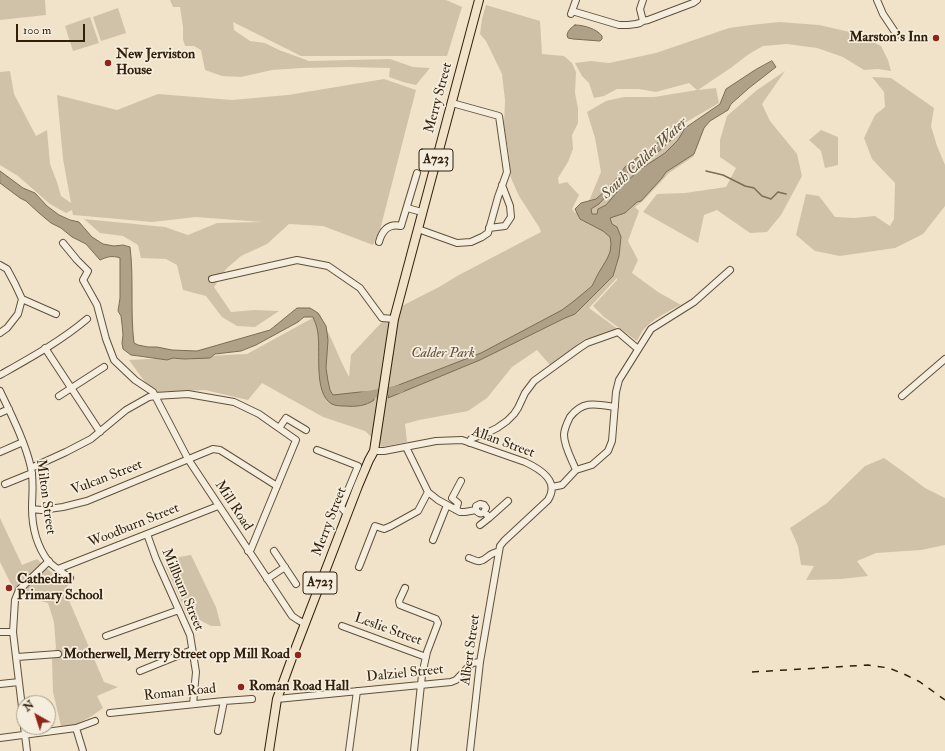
<!DOCTYPE html>
<style>
body{margin:0}
#map{position:relative;width:945px;height:751px;overflow:hidden;background:#f0e3ca;font-family:"IM FELL Double Pica",serif}
canvas{display:block}
.north{position:absolute;left:16px;top:695px;width:40px;height:40px;box-sizing:border-box;background:#f5eddd;border:1px solid #a79b88;border-radius:50%;rotate:321deg;font-size:11px;font-weight:700;line-height:16px;text-align:center;color:#311f09}
.north::after{content:'';display:block;margin:auto;width:14px;height:18px;background:#8f2418;clip-path:polygon(50% 0,100% 100%,50% 72%,0 100%)}
.scale{position:absolute;left:16px;top:24px;width:69px;height:18px;box-sizing:border-box;border:2px solid #311f09;border-top:0;padding-left:5px;font-size:12px;line-height:14px;white-space:nowrap;color:#311f09;-webkit-text-stroke:3px #f5eddd;paint-order:stroke}
</style>
<div id="map">
<canvas width="945" height="751"></canvas>
<div class="north">N</div>
<div class="scale">100 m</div>
</div>
<script>
const c = document.querySelector('canvas').getContext('2d');
c.lineJoin = 'round';
function fill(path, color) {
  c.fillStyle = color;
  c.fill(path, 'evenodd');
}
function trace(path, color, width, dash) {
  c.strokeStyle = color;
  c.lineWidth = width;
  c.lineCap = dash ? 'butt' : 'round';
  c.setLineDash(dash || []);
  c.stroke(path);
}
function write(font, color, halo, rows, align = 'center') {
  c.font = font + ' "IM FELL Double Pica",serif';
  c.lineWidth = 3.5;
  c.setLineDash([]);
  c.textBaseline = 'middle';
  c.strokeStyle = halo;
  c.fillStyle = color;
  for (const [text, x, y, turn = 0] of rows) {
    c.save();
    c.translate(x, y);
    c.rotate((+turn || 0) * Math.PI / 180);
    c.textAlign = isNaN(turn) ? turn : align;
    if (halo) c.strokeText(text, 0, 0);
    c.fillText(text, 0, 0);
    c.restore();
  }
}
fill(new Path2D(`
 M0,0H45L46,15L0,20Z
 M170,0H446L462,7L447,56H301L233,22L234,30L250,41L265,43L279,50L309,61L390,59L413,67L430,68L416,85L403,82L389,77L390,68L348,67L301,68L272,70L241,77L222,76L205,70L201,50L194,46H185L183,39V27L180,7H173Z
 M486,5L540,21L542,54L564,56L572,63L576,72L575,93L578,108V123L572,135L573,149L568,162L558,178L559,184L567,182L579,195L572,209L575,213L589,201L601,172L595,138L587,112L606,101L624,97H654L697,90L689,83L656,92L639,89H617L604,96L594,98L589,83L582,76L575,63L591,61L609,63L656,53L729,28L751,25L779,22L819,25L854,33L881,46L888,60L891,71L878,69L864,70L843,57L817,48L787,44L763,46L749,54L732,67L698,90L716,88L719,103L683,124L694,156L669,173L643,201L635,207L639,211L628,241L638,260L632,273L658,292L681,305C668,311 653,319 643,330C641,333 639,337 637,341L604,317L593,306L617,280V278L589,308L619,330L585,339L550,365L537,350L512,367L487,398L468,411L419,420L405,424L407,442L382,447L365,431L323,417L262,383L248,400L205,390L156,392L145,382L129,360L247,354L320,314L342,363L349,377L351,355L381,323L396,309L439,287L459,275L541,232L539,227L519,196L511,178L509,155L504,125L505,100L502,74L486,41L480,34L482,19Z
 M118,8L126,33L101,41L93,17Z
 M90,17L99,43L73,51L65,26Z
 M10,71L14,94L36,136L47,130L50,164L57,182L61,196L71,203L63,159L57,95L117,110L158,94L232,100L288,95L384,79L416,90L380,230L373,245L323,226L289,224L267,244L241,256L226,269L214,287L231,312L254,310L279,311L255,327L237,326L222,317L206,296L183,290L177,265L166,259L141,258L138,245L123,236L100,233L84,219L165,227L188,235L217,223L262,222L196,217L152,222L73,215L72,210L66,213L50,204L18,176L0,165V72Z
 M785,71L762,104L770,121L797,154L802,176L781,215L767,232L750,233L717,210L704,215L698,243L643,212L657,194L685,193L726,187L736,168L720,157V140L727,116L757,90Z
 M872,77L891,78L934,108L931,126L937,146L945,165V206L923,234L895,248L840,256L815,251L796,235L806,194L819,196L835,217L854,218L875,216L890,226L894,219L895,183L872,159L864,138L875,115L885,107L884,92Z
 M821,130L838,137V165L825,168L821,151L809,140Z
 M884,458L905,473L925,488L945,498V545L921,550L876,553L857,561L868,576L841,579L806,580L814,566L801,565L798,546L790,528L827,503L865,466Z
 M0,518L22,565L37,559L51,572L69,583L65,591L104,682L118,687L97,696L103,708L92,716L75,725L61,726L53,692L52,659L56,648L54,622L48,603L25,597L14,590L0,562Z
 M191,555L216,607L221,626H211L198,619L188,617L166,567L173,558Z`), '#d0c2a9');
const water = new Path2D(`
 M575,25C584,25 597,29 602,36V39L600,41L573,39L568,38L567,35C568,30 571,28 575,25Z
 M772,61L776,67L749,88L731,104L728,110L710,121L704,128L694,154L666,172L662,178L641,201L637,202L625,213L610,218L612,224L617,227L621,237L619,256L613,276L575,314L565,318L480,360L388,398L391,388L481,353L562,310L574,301L592,286L598,274L607,259L610,252L611,244L610,237L603,231L580,219L575,209L581,203L596,199L605,191L616,179L625,167L638,157L652,149L661,139L668,133L671,140L658,152L630,170L599,204L591,209L592,214H597L598,209L606,205L623,185L639,170L665,153L678,140L685,128L720,104L726,89L755,70Z
 M0,171L23,188L35,193L47,206L59,215L70,220L79,222L92,237L103,244L114,246L123,245L130,247C134,279 130,311 134,343L138,345L148,347H157L172,350L197,351L270,330L297,308H310L318,313L326,326L328,340L326,368L328,381L330,390L333,395L360,392H373L374,400C366,406 355,407 345,406C341,406 336,406 332,404C312,393 322,347 317,328C316,324 314,320 313,317H304L298,322L256,345L241,351L215,354L210,358L184,359L173,358L167,360L139,356L131,355L123,349L122,343L123,335L122,324L121,316L118,311L120,298V258C112,255 107,257 100,260L86,244L72,237L61,228L51,223L39,213L26,201L20,198L0,183Z`);
fill(water, '#afa088');
trace(water, '#7d6c55', 1);
trace(new Path2D(`
 M706,171L723,175L745,186L754,188L762,196L771,199L778,192L786,194`), '#7d6c55', 1.5);
trace(new Path2D(`
 M363,396L400,389`), '#afa088', 8);
const minor = new Path2D(`
 M643,0L640,9L643,21
 M877,0L883,14L897,35
 M572,11L619,25H628L636,24L640,23L643,21L648,20L693,3L697,0
 M571,14L576,0
 M407,208L422,212
 M489,228L505,226L511,217L510,206L502,185
 M418,229L457,243L471,242L482,237L488,233L498,197L507,172L499,116L452,103
 M379,242C382,231 388,223 401,226L417,173
 M63,243L77,260L88,271L83,280L97,305L106,339L114,360L135,380L153,392L188,459L292,616L298,620L305,624
 M0,265L7,269L15,284L22,299L18,314L7,328L0,333
 M212,279L297,260L328,266L360,288L382,318L394,319
 M22,299L56,314
 M45,348L100,432
 M0,375C30,358 61,341 87,319
 M0,391C11,414 26,444 31,468C34,482 32,495 32,508C32,526 37,546 48,561C54,567 63,573 70,578
 M59,396L104,367
 M902,396L945,359
 M0,413L9,409
 M279,428L286,418L306,430
 M470,443L471,439L473,438L487,433L497,428L507,421L514,414L518,408L525,393L534,381L578,349L587,343L618,332L638,349
 M406,447L428,492L438,500L460,512H465L476,510V506L480,504L484,505L486,508L484,512C481,515 478,513 476,510
 M317,450L358,466L341,507L347,514
 M374,451H384L436,441L462,440L525,462C540,469 560,481 548,500L504,541L500,546L480,662L470,751
 M0,452L23,442
 M31,468L66,452L91,439L126,410L149,397L155,396L188,394L234,402L259,414L296,440L251,549L248,551
 M576,470C572,460 564,446 564,435C564,429 567,423 570,417C583,400 596,404 615,407
 M5,484L32,473
 M552,487L562,485L576,470L592,465L608,451L612,441L616,392L619,380L651,329L694,302L730,270
 M32,509L41,510L63,507L87,501L213,449L220,450L277,486
 M456,510L458,503L452,498L461,481
 M489,518L508,501
 M480,525L489,518L487,515
 M147,534L156,559L190,635L196,672L193,704
 M433,540L447,505
 M274,551L296,584
 M469,558C472,559 477,562 480,561C487,560 489,552 499,552
 M359,567L375,526L384,529L391,526L418,511L428,492
 M58,569L218,506
 M267,579L285,567
 M405,588L399,601L400,605L436,619L438,623L427,652L422,675L414,751
 M342,626L426,657
 M0,632H13
 M106,636L179,610
 M17,657L58,654
 M140,671L192,650
 M0,684L19,682
 M277,699L451,682L456,680L472,663L480,662
 M110,713L224,701L252,699
 M24,724L13,632L15,600L19,590L49,561
 M24,727L27,751
 M76,728L83,751
 M218,731L224,701
 M0,738L76,728L95,721
 M349,751L357,691`);
const major = new Path2D(`
 M269,751L277,699L296,647L358,486L369,460L374,451L394,319L479,0`);
trace(minor, '#615039', 8);
trace(major, '#311f09', 10);
trace(minor, '#f5eddd', 6);
trace(major, '#f0e3ca', 8);
trace(new Path2D(`
 M752,672L868,665L889,668L906,675L920,682L945,700`), '#311f09', 1.5, [7, 7]);
for (const [x, y, r, color] of [
 [936,38,4,"#8f2418"],
 [108,63,4,"#8f2418"],
 [9,588,4,"#8f2418"],
 [298,655,4,"#8f2418"],
 [241,687,4,"#8f2418"]
]) {
  const dot = new Path2D();
  dot.arc(x, y, r, 0, 2 * Math.PI);
  c.fillStyle = color;
  c.fill(dot);
  trace(dot, '#f5eddd', 1.5);
}
for (const [x, y, w] of [
 [436,160,34],
 [320,583,34]
]) {
  const box = new Path2D();
  box.roundRect(x - w / 2, y - 11, w, 22, 3);
  c.fillStyle = '#f5eddd';
  c.fill(box);
  trace(box, '#311f09', 1);
}
write('bold 13px', '#311f09', null, [
 ["A723",436,160],
 ["A723",320,583]
]);
write('bold 14px', '#311f09', '#f5eddd', [
 ["Marston's Inn",928,38,"right"],
 ["New Jerviston",116,55],
 ["House",116,71],
 ["Cathedral",17,580],
 ["Primary School",17,596],
 ["Motherwell, Merry Street opp Mill Road",290,655,"right"],
 ["Roman Road Hall",249,687]
], 'left');
write('14px', '#311f09', '#f5eddd', [
 ["Merry Street",439,98,-75],
 ["Allan Street",503,443,20],
 ["Vulcan Street",107,478,-21],
 ["Milton Street",45,497,82],
 ["Mill Road",233,506,57],
 ["Merry Street",330,522,-69],
 ["Woodburn Street",134,526,-22],
 ["Millburn Street",182,590,67],
 ["Leslie Street",388,630,20],
 ["Albert Street",471,650,-82],
 ["Dalziel Street",405,674,-6],
 ["Roman Road",180,693,-6]
]);
write('italic 14px', '#615039', '#f5eddd', [
 ["Calder Park",443,354]
]);
write('italic 15px', '#5d4c35', '#f5eddd', [
 ["South Calder Water",645,159,-43]
]);
</script>
